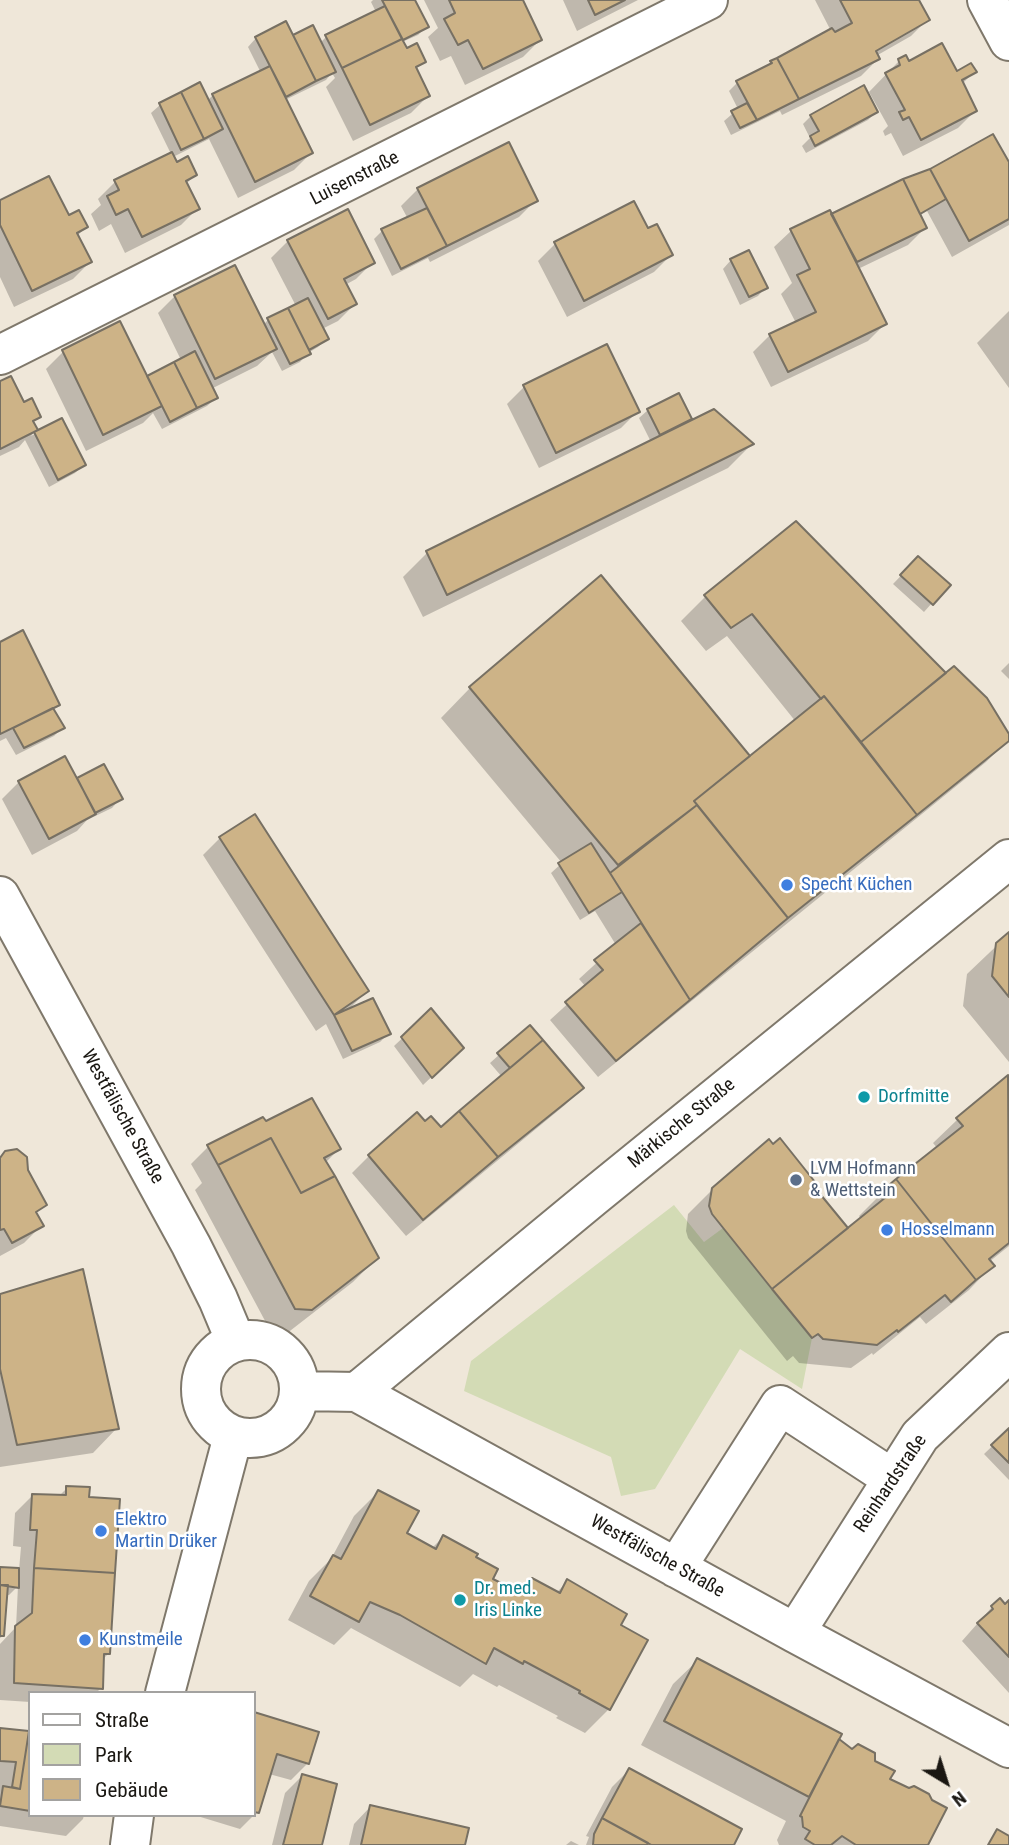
<!DOCTYPE html>
<meta charset="utf-8">
<style>
body{margin:0}
#map{position:relative;width:1009px;height:1845px;overflow:hidden;background:#efe7d9;font-family:"Roboto Condensed",sans-serif}
canvas{display:block}
.legend{position:absolute;left:28px;top:1691px;width:228px;height:126px;box-sizing:border-box;background:#fff;border:2px solid #a3a2a0;margin:0;padding:9px 12px;list-style:none;font-size:21px;color:#1a1712}
.legend li{display:flex;align-items:center;gap:14px;height:35px}
.legend b{width:35px;border:2px solid #a3a2a0}
.north{position:absolute;left:911px;top:1747px;width:70px;height:70px;-webkit-text-stroke:5px #fff;paint-order:stroke;rotate:142deg;font-size:19px;font-weight:700;line-height:28px;text-align:center;color:#1a1712}
.north::after{content:'';display:block;margin:auto;width:24px;height:32px;background:#1a1712;clip-path:polygon(50% 0,100% 100%,50% 72%,0 100%)}
</style>
<div id="map">
<canvas width="1009" height="1845"></canvas>
<ul class="legend">
<li><b style="height:9px;background:#fff"></b>Straße</li>
<li><b style="height:19px;background:#d3dbb5"></b>Park</li>
<li><b style="height:19px;background:#cdb387"></b>Gebäude</li>
</ul>
<div class="north">N</div>
</div>
<script>
const c = document.querySelector('canvas').getContext('2d');
c.lineJoin = 'round';
function fill(path, color) {
  c.fillStyle = color;
  c.fill(path, 'evenodd');
}
function trace(path, color, width, dash) {
  c.strokeStyle = color;
  c.lineWidth = width;
  c.lineCap = dash ? 'butt' : 'round';
  c.setLineDash(dash || []);
  c.stroke(path);
}
function write(font, color, halo, rows, align = 'center') {
  c.font = font + ' "Roboto Condensed",sans-serif';
  c.lineWidth = 5;
  c.setLineDash([]);
  c.textBaseline = 'middle';
  c.strokeStyle = halo;
  c.fillStyle = color;
  for (const [text, x, y, turn = 0] of rows) {
    c.save();
    c.translate(x, y);
    c.rotate((+turn || 0) * Math.PI / 180);
    c.textAlign = isNaN(turn) ? turn : align;
    if (halo) c.strokeText(text, 0, 0);
    c.fillText(text, 0, 0);
    c.restore();
  }
}
fill(new Path2D(`
 M674,1205L704,1242L723,1228L812,1338L802,1389L740,1349L655,1489L621,1496L611,1457L464,1391L471,1361Z`), '#d3dbb5');
fill(new Path2D(`
 M373,0H413L427,26L418,35L402,42L406,50L424,61L415,70L428,96L411,113L353,141L326,87L335,78L332,73L326,80L285,100L311,153L294,170L238,198L209,139L173,157L177,164L195,175L186,184L198,208L181,225L125,253L111,224L99,231L91,214L101,205L98,199L115,182L171,154L151,113L160,105L199,85L207,101L213,95L261,73L248,47L256,38L293,37L320,43L326,37L376,12L371,2Z
 M424,0H520L540,40L523,57L465,85L451,56L440,61L428,37L438,28Z
 M563,0H638L577,31Z
 M815,0H917L928,19L911,36L876,56L878,59L861,76L782,115L780,111L731,135L724,121L738,109L729,91L737,83L764,69L771,62L831,31Z
 M899,61L956,73L974,72L962,84L975,111L958,128L903,156L891,133L885,136L883,131L888,126L869,92Z
 M876,112L868,120L806,153L802,146L810,138L803,124L811,116Z
 M992,136L1009,167V225L952,257L927,211L919,216L925,228L908,245L858,269L885,324L868,341L771,387L753,352L770,335L796,323L781,294L792,283L774,247L792,230L830,216L931,171Z
 M418,189L536,200L519,217L430,262L428,258L392,276L374,239L382,231L408,219L401,206Z
 M0,202L68,217L86,227L77,236L90,262L73,279L14,307L0,277Z
 M633,204L648,231L671,255L654,272L567,317L538,261L555,244Z
 M288,241L373,262L356,279L345,285L355,304L338,321L322,329L327,339L318,347L308,353L300,362L282,371L272,352L257,366L211,389L216,398L207,406L162,429L153,413L143,423L86,451L46,369L63,352L119,324L147,379L181,360L158,313L175,296L263,325L268,320L296,306L271,258Z
 M731,260L766,287L758,296L740,305L723,269Z
 M1009,311V388L977,343Z
 M0,383L39,417L32,423L36,430L31,436L61,420L84,465L75,473L49,487L25,440L19,447L0,456Z
 M524,387L638,411L621,428L539,468L507,404Z
 M678,395L692,422L752,444L728,468L423,617L403,577L427,553L651,442L639,418L648,410Z
 M795,523L1009,739L986,762L598,1077L550,1020L586,987L579,979L616,945L595,911L580,920L551,873L562,863L441,718L470,688L739,764L796,722L727,636L706,651L681,621L705,597Z
 M918,558L932,603L924,612L893,584Z
 M0,644L58,704L53,710L63,727L54,736L16,755L6,738L0,741Z
 M1009,663V679L1001,671Z
 M78,780L120,799L112,808L87,820L77,831L32,855L2,799L19,782Z
 M220,838L367,991L348,1010L389,1033L380,1042L343,1059L326,1024L316,1031L203,855Z
 M1009,934V1062L963,1006L967,974Z
 M431,1011L462,1048L423,1085L394,1046Z
 M530,1027L582,1088L565,1105L406,1236L352,1173L369,1156L441,1129L502,1077L490,1063Z
 M1008,1078L1009,1246L989,1262L992,1266L969,1290L926,1324L920,1317L873,1355L872,1353L851,1368L799,1363L793,1356L787,1361L688,1238L686,1231L688,1214L713,1189H814L848,1230L861,1219L859,1216L883,1192L938,1149L933,1143L957,1120Z
 M263,1119L265,1123L339,1149L325,1163L377,1258L353,1282L286,1334L271,1332L195,1190L202,1183L191,1164L208,1147Z
 M0,1158L27,1170L44,1205L35,1214L41,1226L24,1243L0,1256Z
 M0,1296L117,1428L93,1453L0,1467Z
 M1009,1430V1480L984,1454Z
 M67,1488L109,1653L102,1660L101,1688L96,1693H30V1702L0,1700V1644L16,1627L18,1586L9,1595H5L3,1636L0,1638V1568L19,1570L21,1547L13,1546L15,1513L32,1496L58,1497Z
 M378,1492L405,1533L432,1548L443,1537L474,1558L491,1580L518,1594L532,1580L556,1593L568,1581L619,1626L646,1641L609,1709L585,1733L556,1718L558,1716L499,1685L497,1687L473,1674L460,1687L351,1628L334,1645L288,1620L309,1581L331,1559L354,1516Z
 M1009,1602V1693L962,1641L992,1607L1005,1606Z
 M698,1660L874,1762L888,1780L926,1845H779L777,1840L786,1821L641,1745L673,1684Z
 M254,1713L317,1733L308,1763L291,1780L269,1774L257,1812L240,1829L194,1815H254Z
 M0,1730L30,1733V1815H84L83,1819L66,1836L0,1826Z
 M629,1770L732,1845H586L589,1837L586,1836L612,1787Z
 M302,1776L320,1845H272L285,1793Z
 M371,1806L463,1845H349L354,1824Z
 M571,1841L579,1845H566Z`), '#0003');
const building = new Path2D(`
 M382,0H415L429,27L403,40Z
 M449,0H523L542,40L483,69L468,40L458,45L444,19L455,13Z
 M588,0H625L595,15Z
 M840,0H919L930,20L876,51L880,59L799,99L777,58L832,28L835,32L852,23Z
 M385,6L402,39L342,68L325,35Z
 M286,21L316,81L286,97L255,37Z
 M313,25L336,72L316,81L293,35Z
 M402,39L407,48L417,43L426,62L416,67L430,96L370,125L342,68Z
 M942,43L957,71L971,63L977,72L962,80L977,111L921,140L909,117L903,120L899,112L905,110L885,73L900,65L898,59L906,55L909,61Z
 M777,58L799,99L757,120L736,81L772,63L770,61Z
 M270,66L313,153L255,182L212,94Z
 M200,82L223,129L204,139L181,92Z
 M864,85L878,112L815,146L810,136L819,131L810,115Z
 M181,92L204,139L181,150L159,103Z
 M747,103L757,120L740,128L731,111Z
 M993,134L1009,162V219L969,241L930,169Z
 M509,142L538,201L447,246L417,188Z
 M172,152L177,162L188,156L197,175L186,181L200,209L142,237L128,209L116,215L107,196L119,190L114,180Z
 M930,169L946,199L920,214L903,179Z
 M49,176L69,215L79,210L88,227L77,233L92,262L32,291L0,225V200Z
 M903,179L927,228L857,262L831,214Z
 M634,201L648,228L657,224L673,255L584,301L554,242Z
 M427,208L447,246L401,269L381,229Z
 M348,209L375,263L344,279L357,304L328,319L287,240Z
 M830,210L887,324L788,372L769,334L816,312L797,275L810,269L790,229Z
 M749,250L768,288L749,297L730,259Z
 M235,265L277,349L215,379L174,295Z
 M308,298L329,339L309,350L288,308Z
 M288,308L311,354L290,364L267,318Z
 M120,321L162,406L103,435L62,350Z
 M607,344L640,412L556,453L523,385Z
 M195,351L218,398L197,408L174,362Z
 M174,362L197,408L170,422L147,376Z
 M11,376L24,402L32,398L41,417L33,421L38,430L0,449V381Z
 M679,393L692,419L660,435L647,409Z
 M714,409L754,444L447,595L426,551Z
 M62,418L86,465L58,480L34,432Z
 M796,521L946,673L861,742L824,696L821,699L752,614L731,628L704,595Z
 M918,556L951,585L933,605L900,575Z
 M601,575L750,756L694,801L697,805L618,865L469,687Z
 M23,630L60,705L0,734V642Z
 M954,666L987,698L1009,734V741L917,815L861,742Z
 M824,696L917,815L788,918L694,801Z
 M53,708L65,728L24,748L13,728Z
 M65,756L96,814L49,839L18,781Z
 M104,764L123,799L95,813L77,778Z
 M697,805L788,918L690,1000L610,873Z
 M255,814L369,991L334,1015L219,837Z
 M591,843L622,892L589,913L558,863Z
 M641,923L690,1000L616,1061L565,1002L603,970L594,960Z
 M1009,932V997L992,976L996,943Z
 M373,998L391,1034L352,1051L334,1015Z
 M431,1008L464,1048L432,1078L401,1037Z
 M530,1025L543,1040L510,1068L497,1053Z
 M543,1040L584,1088L498,1157L459,1111Z
 M1008,1075L1009,1243L989,1259L995,1266L976,1280L896,1179L963,1126L956,1118Z
 M312,1098L341,1149L324,1158L335,1176L301,1193L271,1138L218,1165L207,1145L263,1117L266,1121Z
 M459,1111L498,1157L423,1220L368,1155L417,1112L425,1121L431,1116L441,1127Z
 M271,1138L301,1193L335,1176L379,1258L312,1310L295,1309L218,1165Z
 M780,1138L819,1187L816,1189L848,1228L772,1289L712,1214L709,1206L712,1188L769,1139L773,1144Z
 M17,1149L27,1157L28,1170L47,1205L36,1212L44,1226L12,1243L4,1229L0,1230V1158L5,1151Z
 M896,1179L976,1280L951,1302L945,1295L898,1332L897,1330L877,1345L823,1339L818,1334L812,1338L772,1289L886,1197L882,1191Z
 M83,1269L119,1429L17,1445L0,1369V1294Z
 M1009,1428V1463L991,1445Z
 M66,1486L90,1487L89,1497L120,1499L115,1573L34,1568L37,1530H30L32,1494L66,1495Z
 M378,1490L419,1511L407,1533L436,1549L443,1535L478,1554L476,1557L498,1569L493,1579L523,1594L532,1578L560,1593L567,1579L627,1614L621,1625L648,1640L610,1710L579,1693L580,1691L524,1661L523,1664L494,1648L486,1664L400,1615L370,1602L359,1622L310,1596L333,1555L341,1559Z
 M0,1567L19,1568V1588L0,1585Z
 M34,1568L115,1573L110,1654H104L103,1689L14,1683L15,1626L32,1613Z
 M0,1585H8L4,1636H0Z
 M1000,1598L1005,1604L1009,1600V1657L977,1623L993,1609L991,1606Z
 M697,1658L842,1734L809,1797L664,1721Z
 M254,1712L319,1732L309,1764L277,1754L259,1813L254,1812Z
 M0,1728L29,1731L20,1789L12,1787L16,1762L0,1761Z
 M29,1731L30,1811L0,1806L3,1786L20,1789Z
 M839,1739L852,1749L858,1744L875,1753V1761L895,1771L890,1779L909,1788L914,1786L929,1794L932,1800L947,1808L928,1845H856L842,1836L831,1845H815L805,1839L810,1831L803,1827L802,1817L800,1816Z
 M629,1768L742,1829L734,1845H651L602,1818Z
 M302,1774L337,1784L322,1845H283Z
 M370,1805L469,1828L465,1845H361Z
 M602,1818L648,1843L647,1845H593L594,1834Z
 M997,1829L1009,1836V1845H988Z`);
fill(building, '#cdb387');
trace(building, '#777063', 2);
const street = new Path2D(`
 M987,0L1009,41
 M0,355L708,0
 M0,896L191,1245L218,1299L236,1342
 M201 1389a49 49 0 1 1 98 0a49 49 0 1 1-98 0Z
 M300,1391L357,1392L795,1633L1009,1748
 M357,1392L593,1197L1009,859
 M676,1568L780,1405L893,1479
 M795,1633L920,1436L1009,1352
 M165,1693L233,1436
 M130,1845L134,1815`);
trace(street, '#7f786b', 42);
trace(street, '#fff', 38);
for (const [x, y, r, color] of [
 [787,885,7,"#3f7fe0"],
 [864,1097,7,"#0f9aa8"],
 [796,1180,7,"#5c6f8a"],
 [887,1230,7,"#3f7fe0"],
 [101,1531,7,"#3f7fe0"],
 [460,1600,7,"#0f9aa8"],
 [85,1640,7,"#3f7fe0"]
]) {
  const dot = new Path2D();
  dot.arc(x, y, r, 0, 2 * Math.PI);
  c.fillStyle = color;
  c.fill(dot);
  trace(dot, '#fff', 2.5);
}
write('19px', '#1a1712', '#fff', [
 ["Luisenstraße",355,179,-27],
 ["Westfälische Straße",122,1117,61],
 ["Märkische Straße",682,1124,-39],
 ["Reinhardstraße",891,1484,-56],
 ["Westfälische Straße",657,1557,29]
]);
write('19px', '#366cbe', '#fff', [
 ["Specht Küchen",801,885],
 ["Hosselmann",901,1230],
 ["Elektro",115,1520],
 ["Martin Drüker",115,1542],
 ["Kunstmeile",99,1640]
], 'left');
write('19px', '#0d838f', '#fff', [
 ["Dorfmitte",878,1097],
 ["Dr. med.",474,1589],
 ["Iris Linke",474,1611]
], 'left');
write('19px', '#4e5e75', '#fff', [
 ["LVM Hofmann",810,1169],
 ["& Wettstein",810,1191]
], 'left');
</script>
